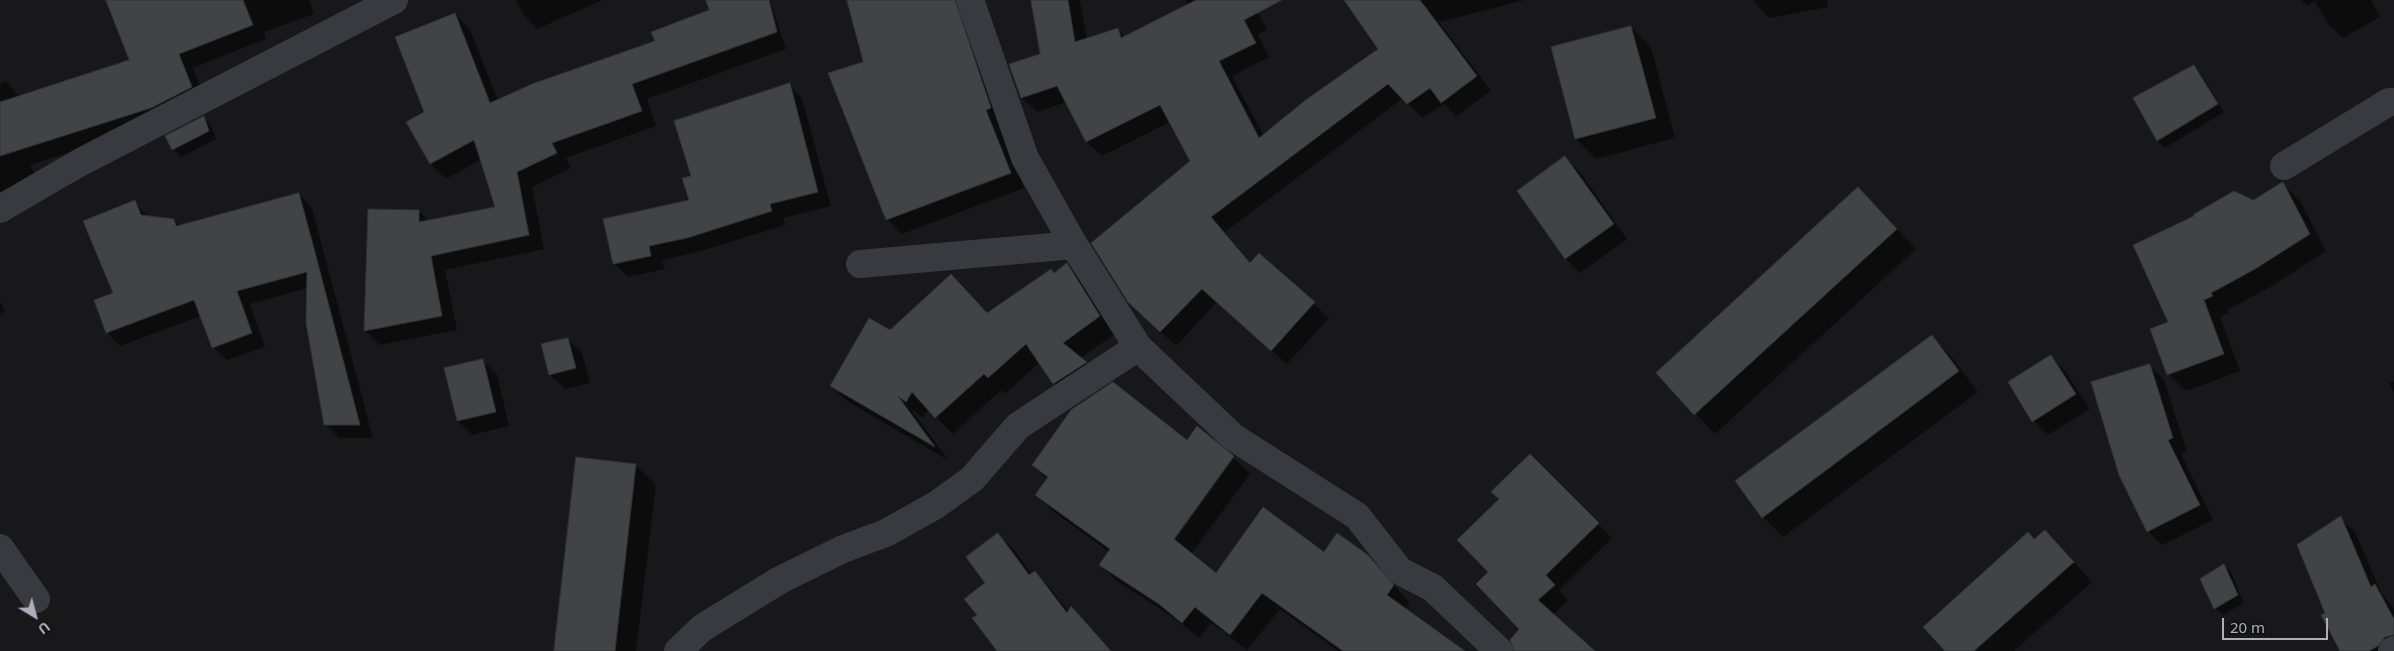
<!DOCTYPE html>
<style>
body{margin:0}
#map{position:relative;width:2394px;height:651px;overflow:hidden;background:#18181a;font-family:"Noto Sans",sans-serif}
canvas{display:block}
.north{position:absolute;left:10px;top:591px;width:50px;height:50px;-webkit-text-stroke:4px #131315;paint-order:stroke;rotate:143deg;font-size:14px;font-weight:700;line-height:20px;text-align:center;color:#a9b0bb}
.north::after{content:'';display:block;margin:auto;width:18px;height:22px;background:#a9b0bb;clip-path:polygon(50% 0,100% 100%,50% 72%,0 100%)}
.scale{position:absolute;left:2222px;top:618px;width:106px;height:22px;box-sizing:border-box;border:2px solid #a9b0bb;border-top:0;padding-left:6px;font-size:15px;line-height:18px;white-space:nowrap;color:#a9b0bb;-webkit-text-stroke:4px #131315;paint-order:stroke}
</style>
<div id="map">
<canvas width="2394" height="651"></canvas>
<div class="north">U</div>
<div class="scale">20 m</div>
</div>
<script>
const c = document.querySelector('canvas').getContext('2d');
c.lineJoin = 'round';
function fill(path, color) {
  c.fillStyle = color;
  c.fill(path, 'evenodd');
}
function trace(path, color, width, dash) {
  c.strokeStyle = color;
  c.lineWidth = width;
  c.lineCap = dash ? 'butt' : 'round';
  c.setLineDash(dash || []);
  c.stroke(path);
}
fill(new Path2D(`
 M140,0H309L314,14L264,32L266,39L193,68L206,101L165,122L30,165L43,188L0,212V84L6,81L20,97L130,60Z
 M516,0H603L537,29L523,14Z
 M707,0H770L786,49L647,99L656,126L566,158L571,168L532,187L544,249L445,270L457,330L380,345L365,330L419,211L429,221L497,208L482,159L446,179L431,164L408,123L426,113L455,14L470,29L498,101L656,41L711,11Z
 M849,0H974L999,125L1024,188L902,234L887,219L865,63Z
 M1032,0H1080L1087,40L1118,30L1125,37L1188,5L1186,0H1271L1256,9L1267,30L1258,35L1269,57L1232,76L1264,136L1380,50L1346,0H1525L1439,22L1491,91L1456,116L1444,104L1422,118L1403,98L1225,232L1251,264L1259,254L1329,318L1287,364L1217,302L1176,346L1144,316L1192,162L1170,122L1102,156L1087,142L1067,102L1037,112L1022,98L1042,55Z
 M1754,0H1827L1828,7L1769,18L1755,3Z
 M2301,0H2371L2380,17L2343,38L2328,24L2315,1L2307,6Z
 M1631,27L1651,47L1675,138L1596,159L1576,139L1552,48Z
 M2194,66L2201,74L2224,112L2165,148L2158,141L2135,99Z
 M788,84L802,98L831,206L783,218L785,225L701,251L662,260L665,269L628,277L614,263L690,201L692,176Z
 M203,118L211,125L216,139L181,157L173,149Z
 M1565,158L1580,172L1627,239L1580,273L1566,259L1518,191Z
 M2283,184L2300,201L2326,251L2272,286L2227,310L2229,313L2220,317L2240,371L2186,391L2169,374L2170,323Z
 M299,194L312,208L373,438H339L325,424L308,288L250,304L265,347L227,360L213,347L201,316L120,346L107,332L134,202L148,217L174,220L180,226Z
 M1878,209L1916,249L1715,434L1658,374Z
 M1066,264L1083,281L1116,333L1081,358L1102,379L1071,400L1054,383L1040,362L1005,394L1001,390L953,434L928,409L923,418L911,409L948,460L848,402L831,386L890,331L988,314L1054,274Z
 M0,302L5,311L0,314Z
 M1931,336L1951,356L1978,392L1783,537L1763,517Z
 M568,339L582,353L590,383L565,389L550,375L543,345Z
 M2051,357L2065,371L2090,409L2048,435L2033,421Z
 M482,360L497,374L509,426L472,435L458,421Z
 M2150,366L2164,380L2187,452L2181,454L2213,520L2162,545L2148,531Z
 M2394,381V393L2389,383Z
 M1530,455L1612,538L1559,590L1568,600L1553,615L1593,651H1515L1521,629L1490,572L1501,499Z
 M1234,458L1250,474L1191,554L1216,575L1324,553L1367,556L1410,603L1405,609L1463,651H1338L1280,609L1247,650L1212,623L1199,638L1177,620L1117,581L1100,565L1109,552L1053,511L1037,495L1048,480L1033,465L1172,544Z
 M636,465L656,485L636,651H555Z
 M2340,518L2355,532L2381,592L2394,609V651H2342L2327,613Z
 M2045,531L2092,582L2014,651H1947L2035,540Z
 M998,535L1016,552L1032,575L1035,573L1052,590L1069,612L1072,608L1111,651H999L978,615Z
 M2223,565L2231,572L2244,603L2223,615L2215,608Z`), '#0007');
const building = new Path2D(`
 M106,0H243L253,25L179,54L192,87L151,108L0,156V102L129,60Z
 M706,0H769L777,32L632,84L642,111L552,143L557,153L517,172L529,235L431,256L442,316L364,331L368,209L419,210V222L495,207L474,140L430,164L406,122L424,112L395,37L455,13L490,103L532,84L655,41L651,32L709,10Z
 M847,0H955L991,108L986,110L1011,173L886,220L828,73L863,62Z
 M1031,0H1068L1075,42L1118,28L1121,38L1196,0H1282L1244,20L1256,43L1219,61L1259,138L1307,99L1378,49L1344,0H1420L1477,76L1441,103L1430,88L1407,104L1388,84L1211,217L1250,263L1259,253L1315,302L1271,351L1202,289L1160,332L1128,302L1091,243L1190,161L1160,105L1086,142L1057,86L1021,98L1009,64L1040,54Z
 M1631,26L1656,118L1575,139L1551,47Z
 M2194,65L2218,104L2157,141L2133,98Z
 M790,83L818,192L770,204L772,211L687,238L649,246L651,256L613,264L603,219L689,200L682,178L691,176L674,121Z
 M204,116L209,131L172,150L165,136Z
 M1565,156L1614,224L1565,259L1517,191Z
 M2283,182L2310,234L2255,269L2211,293L2213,296L2204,300L2224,354L2167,375L2150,329L2168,322L2133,245L2194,216V214L2234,191L2253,200Z
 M1858,187L1897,229L1694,415L1656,373Z
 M299,193L316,256L360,425H324L306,323L307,272L237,291L252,333L212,348L194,300L106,333L94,300L113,293L83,221L135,200L141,215L174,219L176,226Z
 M1067,263L1100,316L1063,343L1087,362L1053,384L1026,344L988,378L984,374L935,418L912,392L906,402L898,396L935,447L830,386L869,318L890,330L951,274L987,313L1051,269L1054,273Z
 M1932,335L1959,371L1762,518L1735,481Z
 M568,338L576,368L549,375L541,344Z
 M2051,355L2076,394L2032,422L2008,382Z
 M483,359L496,412L457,421L444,368Z
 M2150,364L2173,438L2168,440L2200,505L2147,532L2119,475L2091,382Z
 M1113,382L1187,440L1197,426L1234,456L1174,539L1216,573L1263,507L1324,552L1337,533L1368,555L1394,585L1387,595L1465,651H1343L1262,593L1230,635L1195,607L1182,623L1159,604L1099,565L1110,549L1035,495L1048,477L1032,465L1071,410Z
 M1530,454L1599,523L1546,575L1555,585L1538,600L1595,651H1514L1510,640L1519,629L1476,584L1488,572L1457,540L1499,499L1491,492Z
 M576,457L636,464L615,651H554Z
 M2341,516L2371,587L2375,584L2394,619V635L2385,637L2378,646L2369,651H2340L2321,615L2325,613L2297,545Z
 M2045,530L2074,562L1974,651H1945L1923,627L2028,532L2034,539Z
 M998,533L1029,575L1035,571L1067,613L1071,606L1111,651H997L972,618L977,615L964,599L985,583L966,557Z
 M2224,564L2238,595L2214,609L2200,579Z`);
fill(building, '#414347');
trace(building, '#313236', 1);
trace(new Path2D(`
 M970,0L1025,158L1074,245L1138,347L1233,437L1357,516L1400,571L1433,588L1499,651
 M2284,166L2389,102H2394
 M0,209L79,163L394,0
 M860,264L1074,245
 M0,548L36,599
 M678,651L702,628L780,580L843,549L886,533L936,505L972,479L1018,426L1138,347
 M2392,651L2394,650`), '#383a3f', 28);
</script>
